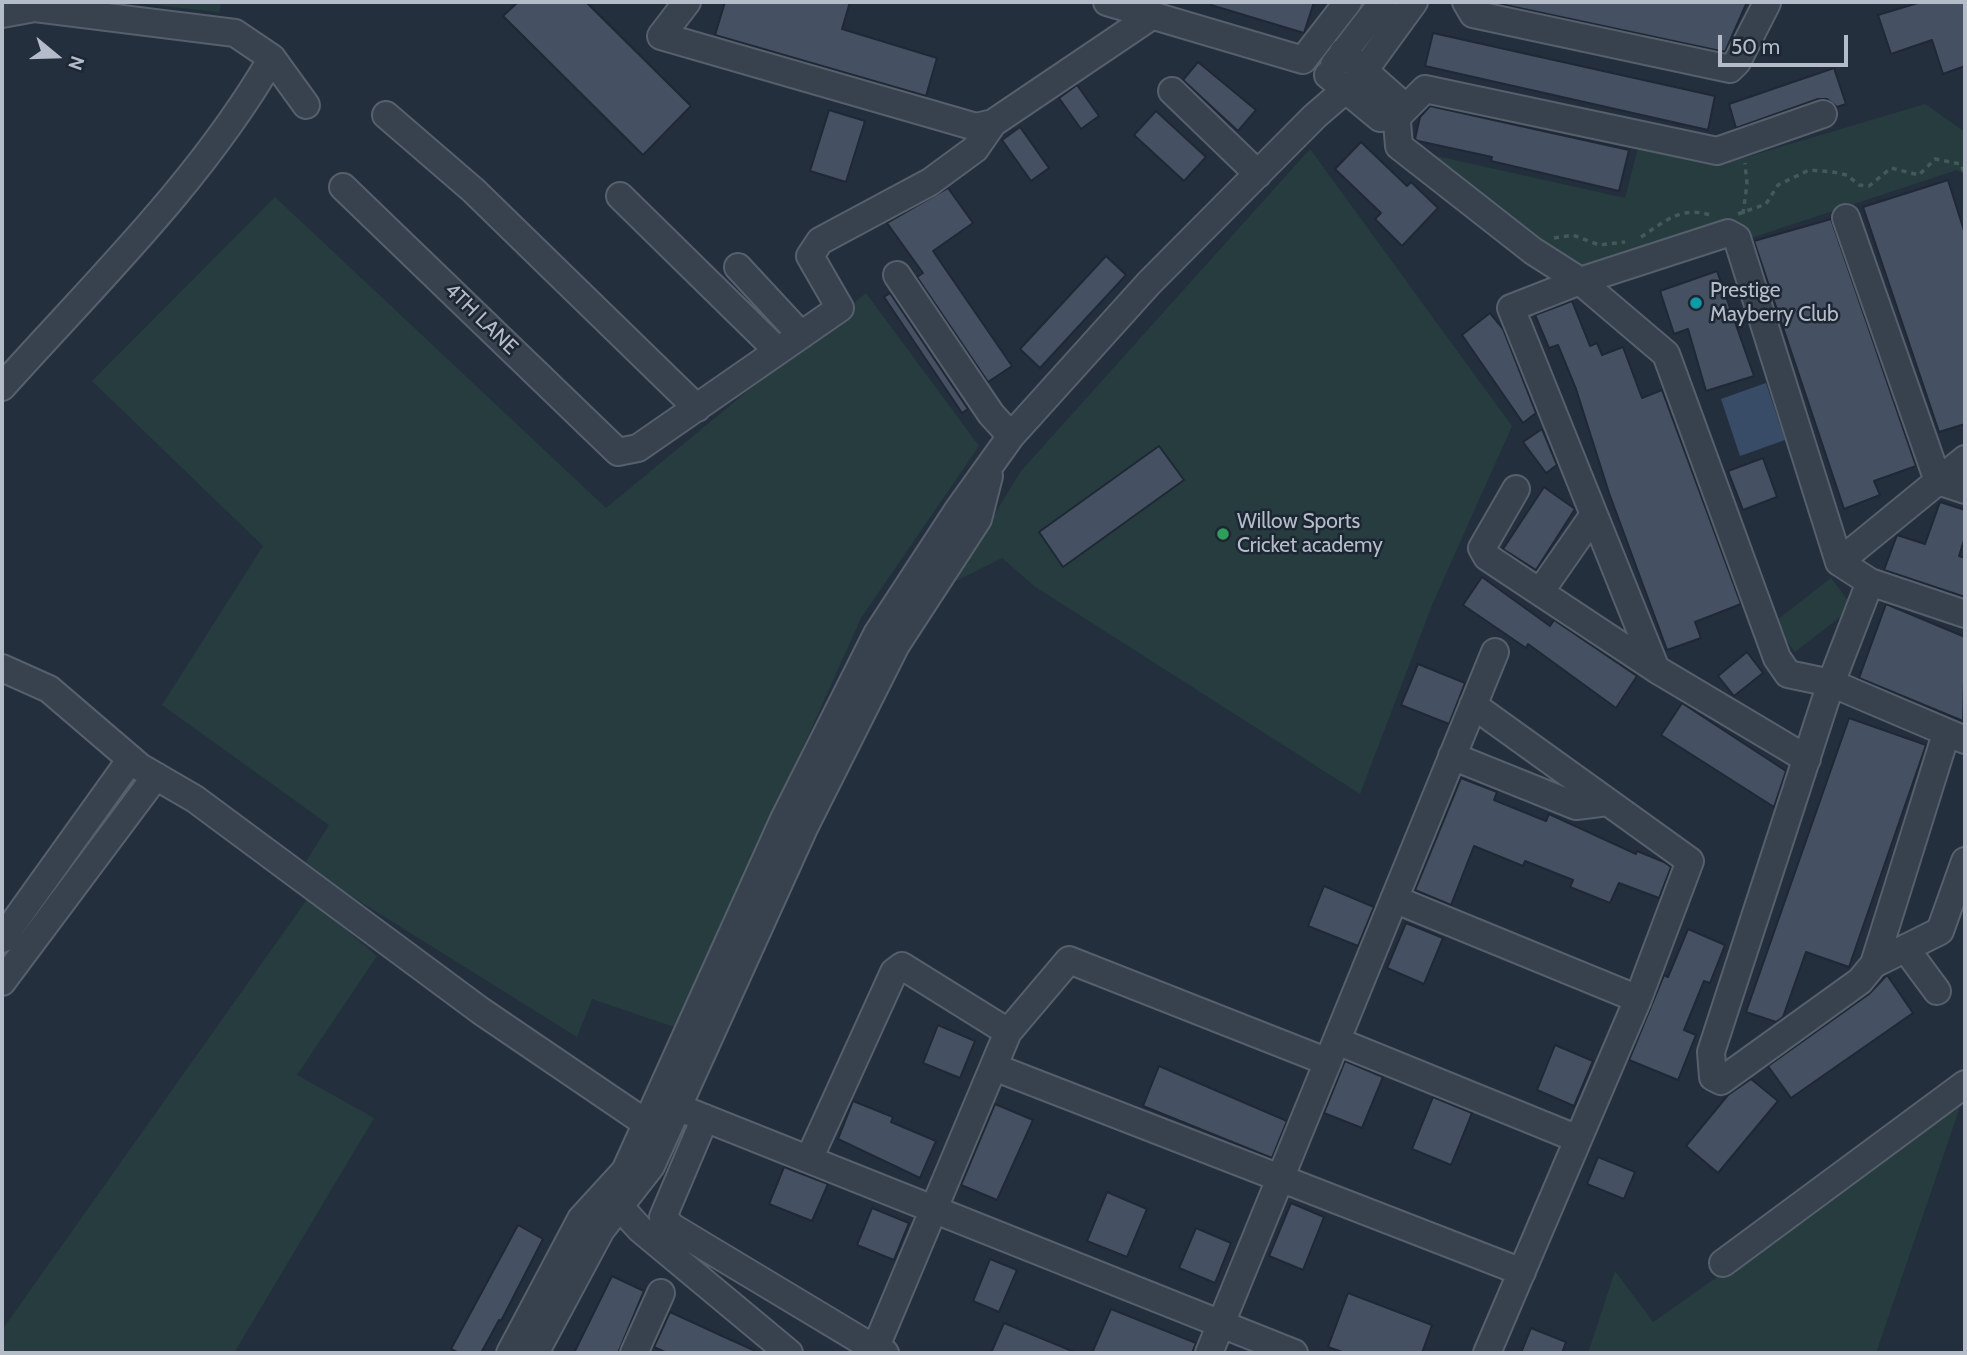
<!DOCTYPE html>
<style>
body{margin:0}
#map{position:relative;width:1967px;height:1355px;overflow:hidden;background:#242f3e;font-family:Cabin,sans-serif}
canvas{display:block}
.frame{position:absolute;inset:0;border:4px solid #b4bcc9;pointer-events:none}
.north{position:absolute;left:21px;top:21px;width:70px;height:70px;-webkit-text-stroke:5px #1d2633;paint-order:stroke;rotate:109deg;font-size:19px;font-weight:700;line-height:28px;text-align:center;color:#b4bcc9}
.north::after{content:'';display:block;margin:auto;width:24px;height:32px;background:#b4bcc9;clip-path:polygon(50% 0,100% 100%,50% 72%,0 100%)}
.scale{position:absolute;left:1718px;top:35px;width:130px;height:32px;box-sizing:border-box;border:4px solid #b4bcc9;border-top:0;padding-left:9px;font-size:21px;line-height:24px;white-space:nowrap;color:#b4bcc9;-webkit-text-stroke:5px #1d2633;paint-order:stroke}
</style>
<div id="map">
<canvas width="1967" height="1355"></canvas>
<div class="frame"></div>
<div class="north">N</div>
<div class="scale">50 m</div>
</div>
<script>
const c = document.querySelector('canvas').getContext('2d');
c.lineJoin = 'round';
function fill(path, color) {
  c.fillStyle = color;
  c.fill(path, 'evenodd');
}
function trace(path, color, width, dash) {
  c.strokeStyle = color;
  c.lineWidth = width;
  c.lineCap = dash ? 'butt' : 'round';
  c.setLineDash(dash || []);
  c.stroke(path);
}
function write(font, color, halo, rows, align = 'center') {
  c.font = font + ' Cabin,sans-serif';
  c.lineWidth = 5;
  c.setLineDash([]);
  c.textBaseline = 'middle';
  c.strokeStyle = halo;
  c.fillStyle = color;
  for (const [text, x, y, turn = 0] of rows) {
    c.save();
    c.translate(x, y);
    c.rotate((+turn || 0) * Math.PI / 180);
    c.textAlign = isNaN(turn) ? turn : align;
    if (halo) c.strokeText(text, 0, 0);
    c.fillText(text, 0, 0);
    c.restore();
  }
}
fill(new Path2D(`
 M127,2H222L219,12Z
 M1925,104L1965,132V175L1957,170L1745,240L1738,220L1576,267L1414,151L1625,198L1638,148L1720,165Z
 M1310,149L1512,426L1432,605L1360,794L1034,586L1002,558L952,583L1021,471Z
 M275,197L606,508L866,293L979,446L861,618L677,1028L592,999L577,1037L303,866L329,825L162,705L263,546L92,381Z
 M1831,578L1853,607L1795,652L1773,623Z
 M308,898L377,956L297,1075L374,1118L234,1353H2V1330Z
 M1960,1107L1876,1353H1588L1615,1271L1653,1322Z`), '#263c3f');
fill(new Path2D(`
 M1766,383L1785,440L1740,456L1721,399Z`), '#394c67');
const building = new Path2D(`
 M518,2H586L691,106L643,155L503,16Z
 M725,2H850L842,29L937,58L926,96L715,35Z
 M1212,2H1314L1304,33L1211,5Z
 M1491,2H1747L1725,52Z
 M1921,2H1965V66L1943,74L1932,40L1891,54L1878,15Z
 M1433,33L1715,96L1708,130L1425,66Z
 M1198,62L1256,110L1238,131L1183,80Z
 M1834,68L1846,104L1837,107L1827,99H1818L1736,128L1729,104Z
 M1077,85L1099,116L1081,129L1059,98Z
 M1430,106L1629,150L1619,191L1491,161L1492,157L1418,141L1415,139L1420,117Z
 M829,110L865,121L846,182L810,171Z
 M1156,111L1206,157L1184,181L1134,135Z
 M1020,127L1049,168L1031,181L1002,140Z
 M1361,142L1407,186L1411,182L1438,208L1402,246L1375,219L1381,213L1335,169Z
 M1948,180L1965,234V424L1939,432L1863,207Z
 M948,188L973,223L933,251L1012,366L988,382L917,277L923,273L887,223Z
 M1831,219L1916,466L1874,481L1880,495L1844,509L1754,241Z
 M1106,256L1126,275L1040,368L1020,349Z
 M1717,271L1754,376L1706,391L1688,329L1674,334L1660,291Z
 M890,293L968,409L962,413L884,297Z
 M1572,301L1590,346L1597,343L1602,355L1623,347L1642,398L1662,390L1741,604L1695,622L1701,638L1667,650L1609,493L1576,389L1558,345L1549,348L1535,315Z
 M1490,313L1503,329L1536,413L1523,423L1462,335Z
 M1542,429L1557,465L1546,473L1523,442Z
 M1159,446L1184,480L1063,567L1039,532Z
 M1763,458L1777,497L1743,510L1728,471Z
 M1544,487L1575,509L1536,570L1503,549Z
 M1940,502L1965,510V537L1959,556L1965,558V597L1884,570L1897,535L1925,544Z
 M1482,577L1550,626L1554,620L1637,676L1616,708L1528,644L1526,648L1463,605Z
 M1886,604L1965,637L1963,721L1859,678Z
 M1747,652L1763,673L1734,696L1718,676Z
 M1418,664L1465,683L1449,724L1401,705Z
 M1682,703L1786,771L1774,807L1661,735Z
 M1849,718L1926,745L1849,967L1806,952L1783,1017L1776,1022L1746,1012Z
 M1461,778L1497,792L1494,800L1546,821L1549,814L1636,854L1637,851L1664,862L1671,867L1659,898L1619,883L1610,903L1570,887L1573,880L1525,861L1523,866L1474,846L1451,905L1415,890Z
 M1324,886L1374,907L1358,946L1308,926Z
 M1406,923L1443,938L1424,984L1387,968Z
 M1688,929L1725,945L1710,983L1704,981L1684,1030L1696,1035L1678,1080L1629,1060L1664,975L1668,977Z
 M1887,975L1913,1013L1791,1098L1768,1066L1869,994Z
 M938,1025L975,1041L960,1078L923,1063Z
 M1555,1045L1593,1061L1574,1106L1537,1090Z
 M1345,1061L1383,1077L1362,1128L1324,1113Z
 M1159,1066L1287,1121L1272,1158L1143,1106Z
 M1751,1079L1778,1101L1718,1173L1686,1146L1728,1095Z
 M1433,1097L1472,1113L1451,1165L1412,1149Z
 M853,1101L893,1117L891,1122L936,1141L920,1178L838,1139Z
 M995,1104L1033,1120L997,1200L961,1185Z
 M1598,1157L1635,1172L1624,1199L1587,1184Z
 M784,1167L828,1184L812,1221L769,1204Z
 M1107,1192L1147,1209L1127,1257L1087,1241Z
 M1291,1203L1324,1217L1303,1270L1269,1256Z
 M872,1208L909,1223L894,1260L857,1245Z
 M518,1225L543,1239L501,1321L499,1320L481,1353H459L451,1349Z
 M1196,1228L1231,1243L1215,1283L1179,1268Z
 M990,1259L1017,1270L999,1312L973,1301Z
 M612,1276L644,1291L618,1353H574Z
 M1348,1293L1432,1325L1422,1353H1345L1328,1347Z
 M1111,1309L1196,1343L1192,1353H1092Z
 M670,1312L731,1340L760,1353H667L654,1347Z
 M1004,1323L1077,1353H991Z
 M1531,1328L1566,1342L1562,1353H1521Z`);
fill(building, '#455162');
trace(building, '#1f2835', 2);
const minor = new Path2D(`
 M687,2L661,36L976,127L993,123L1153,15
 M1107,2L1303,60L1348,2
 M1466,2L1473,14L1730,69L1737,62L1767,3
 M2,14L35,8L235,33L272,58L306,105
 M1343,52L1395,98L1399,146L1533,251L1580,281L1666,354L1777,658L1788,674L1831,683L1965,740
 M1334,65L1383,2
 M1328,75L1380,118L1398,116L1425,89L1717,151L1823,114
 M1172,91L1258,174
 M386,115L473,190L697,408
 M343,187L618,452L638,448L840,308L810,256L820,241L930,182L975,149L993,123
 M620,196L778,351
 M1846,218L1938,481L1965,490
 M738,267L801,335
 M897,275L991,414L1011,436
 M2,387C96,282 201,181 272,58
 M1516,489L1482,548L1487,557L1656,669L1807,759
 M1839,562L1965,459
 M1870,582L1831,683L1711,1052L1713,1077L1721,1081L1860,981L1874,964L1946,734
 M1540,592L1593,516
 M2,668L49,689L140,767L195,799L481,1011L659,1132
 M1656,669L1511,308L1580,281L1728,233L1737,238L1839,562L1870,582L1965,614
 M1473,705L1690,861L1638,999
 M1452,756L1576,806L1608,802
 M1394,899L1638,999L1487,1353
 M2,939L131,759
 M1906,949L1937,991
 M1874,964L1940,931L1965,861
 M2,982L156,776
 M1337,1041L1578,1139
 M994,1067L1522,1272
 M662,1101L1294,1353
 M705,1118L663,1217L672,1227L875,1349
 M809,1159L894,972L902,966L1008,1032
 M609,1195L640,1229L789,1353
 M1723,1263L1965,1084
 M510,1353L581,1219L625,1171L784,819L877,634L958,510L1011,436L1149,283L1315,116L1358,79L1414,2
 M535,1353L601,1230L651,1166L804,828L896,645L978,519L989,476
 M634,1353L661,1293
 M885,1353L875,1349L1008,1032L1069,960L1328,1062
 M1209,1353L1495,652`);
trace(minor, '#565f6c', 30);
trace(new Path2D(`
 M1738,214L1766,204L1778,185L1809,170L1833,172L1847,175L1859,185L1869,186L1891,168L1919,175L1935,159L1961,164L1965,175
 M1743,214L1747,184L1745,163
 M1641,237C1667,220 1682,205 1713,216
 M1554,238L1573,235L1599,245L1625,242`), '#44595c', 3.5, [5, 5]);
trace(minor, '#38414e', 26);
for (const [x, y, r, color] of [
 [1696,303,7,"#0f9aa8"],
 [1223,534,7,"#2e9e5b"]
]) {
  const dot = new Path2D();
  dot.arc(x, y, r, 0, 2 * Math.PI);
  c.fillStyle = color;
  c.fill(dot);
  trace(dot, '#1d2633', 2.5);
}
write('21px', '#b4bcc9', '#1d2633', [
 ["Prestige",1710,291],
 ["Mayberry Club",1710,315],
 ["Willow Sports",1237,522],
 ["Cricket academy",1237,546]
], 'left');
write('21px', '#b4bcc9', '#1d2633', [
 ["4TH LANE",481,319,44]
]);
</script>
